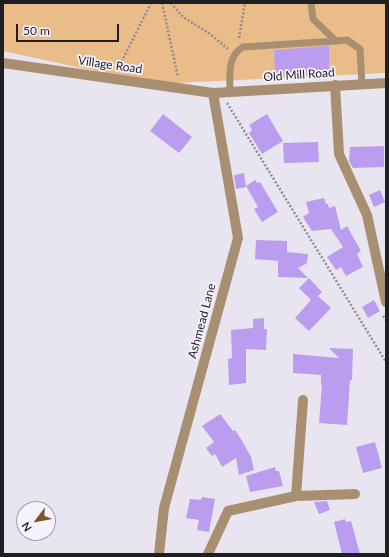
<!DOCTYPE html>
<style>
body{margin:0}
#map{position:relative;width:389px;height:557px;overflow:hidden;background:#e9e5f0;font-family:Lato,sans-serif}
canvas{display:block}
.frame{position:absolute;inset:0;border:4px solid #1f1e21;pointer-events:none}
.north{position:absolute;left:16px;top:501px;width:40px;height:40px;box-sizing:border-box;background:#f6f3fe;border:1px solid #a09ea6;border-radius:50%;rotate:238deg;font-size:11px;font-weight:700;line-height:16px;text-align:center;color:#1f1e21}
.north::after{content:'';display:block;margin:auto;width:14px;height:18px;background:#79572e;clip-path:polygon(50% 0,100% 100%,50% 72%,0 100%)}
.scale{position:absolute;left:16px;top:24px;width:103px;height:18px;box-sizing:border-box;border:2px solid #1f1e21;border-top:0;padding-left:5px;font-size:12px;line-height:14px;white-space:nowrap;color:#1f1e21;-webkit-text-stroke:3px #f6f3fe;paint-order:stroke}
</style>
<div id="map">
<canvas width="389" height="557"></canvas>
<div class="frame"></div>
<div class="north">N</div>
<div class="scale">50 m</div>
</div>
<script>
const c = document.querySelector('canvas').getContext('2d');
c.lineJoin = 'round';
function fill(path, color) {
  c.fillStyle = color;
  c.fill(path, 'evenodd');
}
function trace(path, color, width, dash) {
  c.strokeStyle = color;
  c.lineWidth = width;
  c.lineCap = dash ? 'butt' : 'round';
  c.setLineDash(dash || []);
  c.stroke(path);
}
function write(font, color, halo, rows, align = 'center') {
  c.font = font + ' Lato,sans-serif';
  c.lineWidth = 3.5;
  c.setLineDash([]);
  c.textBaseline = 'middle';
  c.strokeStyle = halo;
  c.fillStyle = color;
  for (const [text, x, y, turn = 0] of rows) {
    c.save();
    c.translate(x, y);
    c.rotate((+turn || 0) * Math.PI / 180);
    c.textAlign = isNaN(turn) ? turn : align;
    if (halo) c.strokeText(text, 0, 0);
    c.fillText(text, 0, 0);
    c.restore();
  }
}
fill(new Path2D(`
 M3,3H386V73L155,84L3,51Z`), '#e9bc89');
fill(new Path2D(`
 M329,46V74L275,76L274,50Z
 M163,114L192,137L179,153L150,131Z
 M267,114L283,141L262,154L249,133L252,130L249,125Z
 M318,142L319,162L284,163L283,143Z
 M384,146V167L353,168L349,161L350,147Z
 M244,173L246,187L236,189L234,175Z
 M255,180L257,183L260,182L278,212L262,222L254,209L258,207L246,186Z
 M380,190L385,202L374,207L369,195Z
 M324,198L326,204H328L329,208L335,206L341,230L347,226L361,251L357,254L363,267L346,276L341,267L336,270L327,257L343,247L331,229L312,231L303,217L309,213L306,202Z
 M256,240L287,241V252L308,254L307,263L298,268L308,278L278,277V261L255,259Z
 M309,278L322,292L318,296L331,308L309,331L295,318L311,300L299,288Z
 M374,300L380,311L368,318L362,307Z
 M264,318V329H267L266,350L246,349V383L229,385L228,359L232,358L231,330L253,328V319Z
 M329,348L353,349L352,380H350L347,425L319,423L322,385H321V375L293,373V354L339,358Z
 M220,414L233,431L235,430L241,439L251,457L254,470L239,475L236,458L222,467L215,454L212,456L206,448L214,442L202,426Z
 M375,442L382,468L363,473L356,447Z
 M275,467L276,471H279L283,486L250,492L246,476Z
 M202,497L215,499L209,532L197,530L199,520L186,518L190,499L201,500Z
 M327,501L330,510L319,514L314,502Z
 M345,519L346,522L351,521L360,554H342L334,522Z`), '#ba9dee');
trace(new Path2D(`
 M162,3L178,77
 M171,3L183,17L210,34L228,49
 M239,38L245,3
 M118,69L151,3
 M227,103L386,362
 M383,316L386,320`), '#8f8c93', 2.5, [2, 2]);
trace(new Path2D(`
 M311,3L313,19L336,41
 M230,92C230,75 227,56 243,47L336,41L347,40L360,49L362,84`), '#a98f71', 7);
trace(new Path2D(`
 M3,63L213,93L386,83
 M335,85L339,154L367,215L386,302
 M296,496L303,400
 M159,554L164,508L238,238L213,93
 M208,554L228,511L296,496L355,494`), '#a98f71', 10);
write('12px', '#1f1e21', '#f6f3fe', [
 ["Village Road",110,65,8],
 ["Old Mill Road",299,75,-4],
 ["Ashmead Lane",202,321,-75]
]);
</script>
